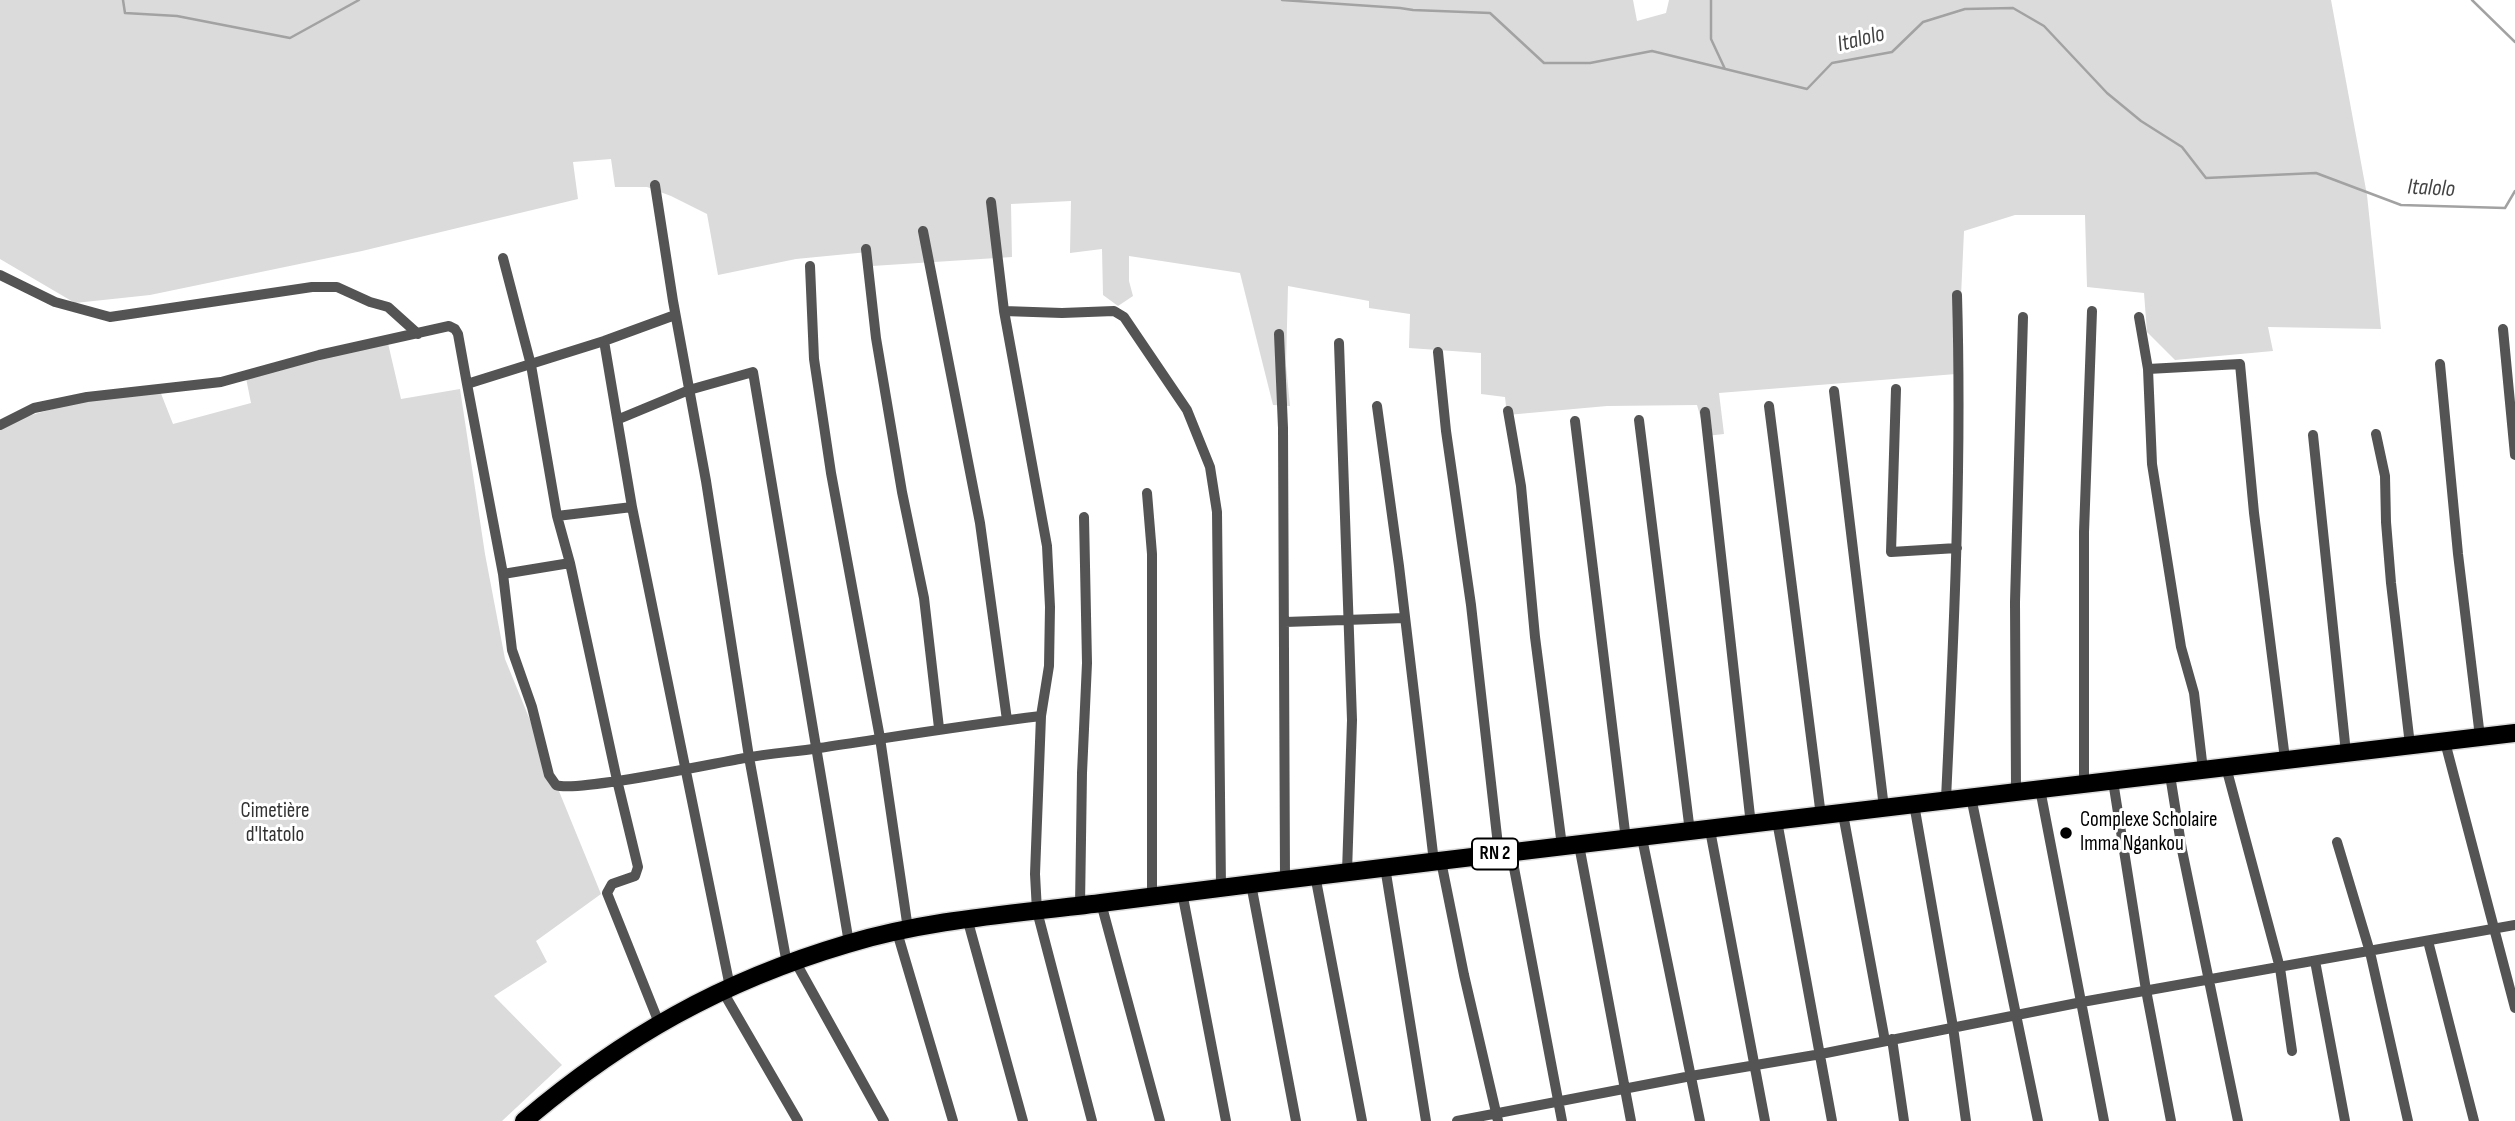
<!DOCTYPE html>
<meta charset="utf-8">
<style>
body{margin:0}
canvas{display:block;background:#fff}
</style>
<canvas width="2515" height="1121"></canvas>
<script>
const c = document.querySelector('canvas').getContext('2d');
c.lineJoin = 'round';
function fill(path, color) {
  c.fillStyle = color;
  c.fill(path, 'evenodd');
}
function trace(path, color, width, dash) {
  c.strokeStyle = color;
  c.lineWidth = width;
  c.lineCap = dash ? 'butt' : 'round';
  c.setLineDash(dash || []);
  c.stroke(path);
}
function write(font, color, halo, rows, align = 'center') {
  c.font = font + ' "Sofia Sans Condensed",sans-serif';
  c.lineWidth = 6;
  c.setLineDash([]);
  c.textBaseline = 'middle';
  c.strokeStyle = halo;
  c.fillStyle = color;
  for (const [text, x, y, turn = 0] of rows) {
    c.save();
    c.translate(x, y);
    c.rotate((+turn || 0) * Math.PI / 180);
    c.textAlign = isNaN(turn) ? turn : align;
    if (halo) c.strokeText(text, 0, 0);
    c.fillText(text, 0, 0);
    c.restore();
  }
}
fill(new Path2D(`
 M0,0H1633L1637,21L1666,13L1669,0H2331L2367,195L2381,329L2268,327L2273,351L2175,360L2147,332L2144,293L2087,287L2085,215H2015L1964,231L1959,340L1956,374L1719,393L1724,434L1706,436L1697,405L1607,406L1507,415L1505,397L1481,394V353L1409,348L1410,314L1369,308V301L1288,286L1286,365L1290,406L1273,405L1240,273L1129,256V281L1133,296L1118,306L1103,295L1102,249L1070,253L1071,201L1011,204L1012,257L872,266L868,252L796,259L718,275L707,214L671,196L647,187H615L611,159L573,162L578,199L362,251L150,295L75,303L0,259Z
 M387,339L401,399L460,389L485,554L505,659L601,894L536,941L547,962L494,996L562,1065L502,1121H0V424L91,398L160,391L173,424L251,403L246,378Z`), '#dbdbdb');
trace(new Path2D(`
 M123,0L125,13L177,16L290,38L359,0
 M1282,0L1400,8L1413,10L1490,13L1544,63H1590L1652,51L1807,89L1832,63L1892,52L1923,22L1965,9L2013,8L2044,26L2107,93L2141,121L2182,147L2206,178L2316,173L2401,205L2505,208L2515,191
 M1711,0V39L1725,69
 M2472,0L2515,42`), '#a2a2a2', 2.5);
const trunk = new Path2D(`
 M524,1121C623,1037 722,981 847,944C930,919 1015,914 1101,903C1214,888 1326,875 1439,861C1798,818 2156,775 2515,733`);
trace(trunk, '#dbdbdb', 21);
trace(new Path2D(`
 M655,185L673,301L706,481L749,757L787,964
 M991,202L1004,311L1047,546L1050,607L1049,666L1041,716L1035,874L1037,911L1092,1121
 M923,231L980,523L1007,720
 M866,249L876,338L902,492L924,598L939,728
 M503,258L531,365L557,516L570,563L617,780L638,867L635,876L612,884L607,893L659,1023
 M810,266L814,359L831,473L880,738L908,929
 M0,275L55,302L110,317L312,287H337L370,302L388,307L418,334
 M1004,311L1062,313L1114,311L1124,317L1187,410L1210,467L1217,512L1221,888
 M2139,317L2148,369L2152,464L2181,647L2194,693L2203,770
 M2503,329L2515,455
 M1279,334L1283,428L1285,879
 M604,341L632,507L730,987
 M1339,343L1352,720L1347,872
 M1438,352L1446,431L1471,605L1499,854
 M2440,364L2458,554L2480,737
 M2148,369L2240,364L2254,513L2285,759
 M467,384L503,574L512,650L532,707L549,775L556,785C576,793 715,763 745,758C770,753 795,752 819,748C893,737 966,725 1041,716
 M1896,389L1891,552L1957,548
 M1834,391L1884,808
 M1377,406L1399,566L1434,862
 M1769,406L1821,816
 M1508,411L1521,486L1535,637L1562,846
 M1705,412L1751,825
 M619,419L689,390L753,372L849,943
 M1639,420L1690,832
 M1575,421L1626,840
 M0,425L34,408L87,397L221,382L319,355L449,326L455,329L458,334L467,384L604,341L675,315
 M2376,434L2385,476L2386,522L2391,583L2410,745
 M2313,435L2346,753
 M1147,493L1152,554V896
 M557,516L632,507
 M503,574L570,563
 M1285,622L1405,618
 M2445,742L2515,1008
 M2226,767L2280,968L2292,1051
 M2170,775L2182,850L2238,1121
 M2113,781L2146,990L2171,1121
 M2084,784V532L2092,311
 M2040,789L2104,1121
 M2016,790L2015,602L2023,317
 M1971,797L2038,1121
 M1946,799C1954,631 1962,463 1957,295
 M1914,804L1953,1027L1966,1121
 M1843,814L1885,1041
 M1777,821L1832,1121
 M1710,830L1765,1121
 M1642,838L1700,1121
 M2337,842L2370,952L2408,1121
 M1579,845L1631,1121
 M1511,852L1562,1121
 M1441,861L1464,975L1498,1121
 M1385,867L1426,1121
 M1315,875L1362,1121
 M1251,884L1296,1121
 M1182,892L1226,1121
 M1101,903L1160,1121
 M1080,906L1082,773L1087,663L1084,517
 M967,918L1023,1121
 M897,932L953,1121
 M2428,941L2474,1121
 M795,961L884,1121
 M2315,961L2345,1121
 M722,990L798,1121
 M1892,1039L1904,1121
 M1457,1121L1691,1076L1821,1054L2082,1002L2515,925`), '#545454', 10);
trace(trunk, '#000', 18);
for (const [x, y, r, color] of [
 [2066,833,7,"#000"]
]) {
  const dot = new Path2D();
  dot.arc(x, y, r, 0, 2 * Math.PI);
  c.fillStyle = color;
  c.fill(dot);
  trace(dot, '#fff', 2.5);
}
for (const [x, y, w] of [
 [1495,854,46]
]) {
  const box = new Path2D();
  box.roundRect(x - w / 2, y - 15.5, w, 31, 5);
  c.fillStyle = '#fff';
  c.fill(box);
  trace(box, '#000', 2);
}
write('bold 19px', '#000', null, [
 ["RN 2",1495,854]
]);
write('21px', '#323232', '#fff', [
 ["Cimetière",275,812],
 ["d'Itatolo",275,836]
]);
write('21px', '#000', '#fff', [
 ["Complexe Scholaire",2080,821],
 ["Imma Ngankou",2080,845]
], 'left');
write('italic 23px', '#434343', '#fff', [
 ["Italolo",1861,40,-14],
 ["Italolo",2431,189,3]
]);
</script>
